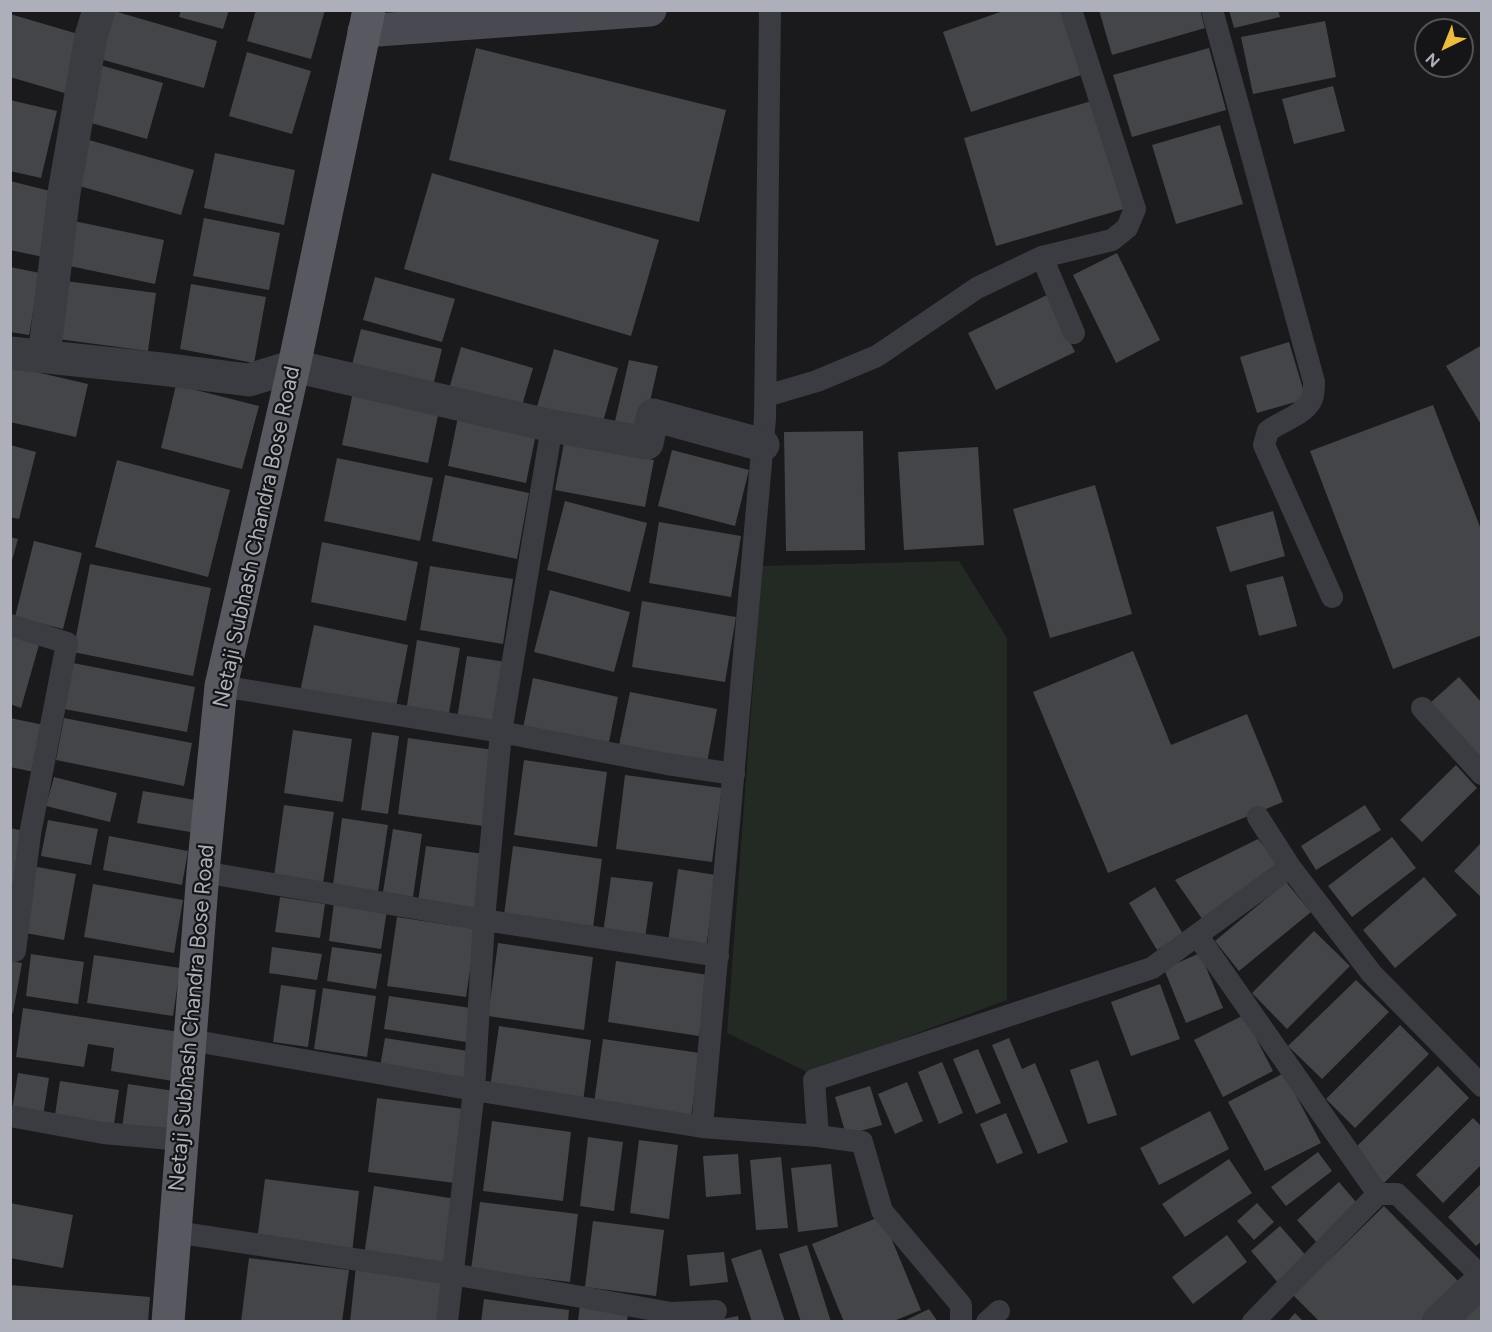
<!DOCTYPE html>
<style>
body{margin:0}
#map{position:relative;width:1492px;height:1332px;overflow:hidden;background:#1a1a1c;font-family:Figtree,sans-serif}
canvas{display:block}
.frame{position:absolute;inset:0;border:12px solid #adb0bb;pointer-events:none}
.north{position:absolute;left:1414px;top:18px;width:60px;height:60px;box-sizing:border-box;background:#151517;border:2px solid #525359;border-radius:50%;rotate:223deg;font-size:16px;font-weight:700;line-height:24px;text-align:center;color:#adb0bb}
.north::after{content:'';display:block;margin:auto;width:21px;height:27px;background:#ecbc41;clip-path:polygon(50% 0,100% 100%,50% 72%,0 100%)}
</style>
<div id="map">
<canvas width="1492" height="1332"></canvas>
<div class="frame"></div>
<div class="north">N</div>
</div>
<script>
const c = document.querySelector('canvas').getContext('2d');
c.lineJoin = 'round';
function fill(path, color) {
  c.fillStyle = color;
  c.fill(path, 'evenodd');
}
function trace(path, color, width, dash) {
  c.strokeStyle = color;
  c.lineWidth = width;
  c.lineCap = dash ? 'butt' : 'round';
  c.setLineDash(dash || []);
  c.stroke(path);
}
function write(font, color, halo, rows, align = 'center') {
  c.font = font + ' Figtree,sans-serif';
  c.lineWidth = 4.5;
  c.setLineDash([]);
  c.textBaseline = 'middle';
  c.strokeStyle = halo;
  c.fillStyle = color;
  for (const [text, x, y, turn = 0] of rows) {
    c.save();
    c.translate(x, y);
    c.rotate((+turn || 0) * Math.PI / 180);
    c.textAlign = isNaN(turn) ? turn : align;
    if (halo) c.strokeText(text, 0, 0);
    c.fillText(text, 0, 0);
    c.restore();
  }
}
fill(new Path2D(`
 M959,561L1007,638V1000L809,1073L727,1033L762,566Z`), '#222a23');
fill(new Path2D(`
 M181,10H229L223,29L179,17Z
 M256,10H325L311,59L247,41Z
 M1006,10H1063L1084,74L971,112L943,32Z
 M1099,10H1200L1205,28L1112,55Z
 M1229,10H1278L1280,17L1234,28Z
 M114,11L217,41L204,88L100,59Z
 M10,14L85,36L68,94L10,77Z
 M1325,21L1336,77L1253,94L1241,37Z
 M476,48L726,110L699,222L449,160Z
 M1209,48L1226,110L1132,137L1113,75Z
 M247,52L311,71L292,134L229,116Z
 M96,64L163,83L147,139L81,120Z
 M1333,86L1345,131L1294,144L1282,99Z
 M10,100L57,111L41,178L10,171Z
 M1095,100L1127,208L996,246L964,138Z
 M1220,125L1243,204L1176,224L1152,145Z
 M89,140L194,170L181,215L76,185Z
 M215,153L295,170L284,225L204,208Z
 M432,173L659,240L631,336L404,269Z
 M10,181L58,193L43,257L10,250Z
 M204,218L280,233L269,290L193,276Z
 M74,221L164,240L155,284L65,265Z
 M1117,253L1160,340L1116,363L1073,275Z
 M10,267L40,273L29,335L10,332Z
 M375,277L455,299L442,342L363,320Z
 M66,281L156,293L148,351L58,339Z
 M191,284L266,297L254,363L180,349Z
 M1047,295L1075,352L996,390L968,333Z
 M361,329L442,349L433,386L352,365Z
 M1289,342L1306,399L1257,413L1240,357Z
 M1482,345V426L1446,366Z
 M461,347L533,368L521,409L449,389Z
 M554,349L618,368L601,429L536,410Z
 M629,360L658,366L642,437L613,430Z
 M10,366L88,384L76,437L10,422Z
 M176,385L259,406L242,469L161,448Z
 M354,387L440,406L428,463L342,445Z
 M1433,405L1482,532V635L1393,669L1310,451Z
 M458,417L536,434L526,483L448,466Z
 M863,431L865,550L786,551L784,432Z
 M564,443L654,460L645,507L555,490Z
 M10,445L36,452L19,519L10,517Z
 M978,447L984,545L904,550L898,452Z
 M672,450L749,470L735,526L658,506Z
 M337,458L433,478L420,541L324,521Z
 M117,460L230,490L208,577L95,547Z
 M445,475L529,493L517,559L432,541Z
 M1095,485L1132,614L1050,638L1013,509Z
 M565,501L647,523L630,592L547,570Z
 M1273,511L1285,556L1230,572L1216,527Z
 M659,522L741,536L731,597L649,583Z
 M10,537L18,539L11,564H10Z
 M34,541L82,553L63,629L15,617Z
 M322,542L418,562L406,621L311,602Z
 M90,564L211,588L193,676L73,652Z
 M430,566L513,579L503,644L420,630Z
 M1283,576L1297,626L1259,636L1246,585Z
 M550,590L630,612L614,672L534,652Z
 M642,601L736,617L725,682L632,667Z
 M314,625L408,645L395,712L300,692Z
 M10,636L39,645L21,708L10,704Z
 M417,640L460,648L448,719L406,712Z
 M1133,651L1171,745L1247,714L1283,802L1108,873L1033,692Z
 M467,656L506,662L496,726L457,719Z
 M68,662L195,687L187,732L59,708Z
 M1459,677L1482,703V763L1430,703Z
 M533,678L618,697L608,747L523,728Z
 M630,692L717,709L707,763L619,745Z
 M10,718L44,725L34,772L10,767Z
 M64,718L192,743L184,786L56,760Z
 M293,730L352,739L343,802L284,793Z
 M372,732L399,736L388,814L361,810Z
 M408,738L494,750L483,826L398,814Z
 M524,760L607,772L597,847L514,835Z
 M1456,765L1477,788L1422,842L1400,820Z
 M625,775L722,788L712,862L616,849Z
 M54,777L117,793L110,822L46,806Z
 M143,791L201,801L196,833L137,823Z
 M284,805L334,812L323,883L274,876Z
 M1365,805L1381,830L1316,870L1301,846Z
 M342,818L388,825L378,892L333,885Z
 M48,820L98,829L91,865L41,856Z
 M10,828L24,831L15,887L10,886Z
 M393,829L422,834L413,897L383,892Z
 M109,836L188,851L182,885L103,870Z
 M1392,837L1416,868L1352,917L1328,886Z
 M1258,839L1278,863L1205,923L1175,880Z
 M1482,842V898L1454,871Z
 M426,846L484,854L475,911L418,902Z
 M513,846L602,859L593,928L504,915Z
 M32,866L76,874L64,940L20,932Z
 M678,869L716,875L706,948L668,942Z
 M611,877L653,882L645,939L603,933Z
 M1424,877L1457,915L1395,968L1363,930Z
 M1286,882L1311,912L1239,971L1215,941Z
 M93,884L183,900L174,953L84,937Z
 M1155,887L1183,934L1157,950L1129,903Z
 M280,897L325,904L320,938L275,932Z
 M334,902L387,910L381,949L329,941Z
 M397,917L476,929L466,997L387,986Z
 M1314,931L1350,966L1287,1029L1252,993Z
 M498,943L593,957L584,1030L488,1016Z
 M272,947L322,954L317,980L269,973Z
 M332,947L382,954L376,989L327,981Z
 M1200,953L1223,1008L1186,1023L1164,969Z
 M31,954L84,962L78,1004L26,996Z
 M94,955L180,968L173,1016L87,1003Z
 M10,961L22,963L13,1013L10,1012Z
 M616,961L708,975L699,1036L608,1022Z
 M1356,980L1389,1012L1322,1079L1288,1046Z
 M1160,984L1180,1039L1131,1056L1111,1002Z
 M281,985L316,990L308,1047L273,1042Z
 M323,988L376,996L367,1057L314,1049Z
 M389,996L471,1008L466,1042L384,1029Z
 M23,1008L186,1033L179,1082L111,1071L114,1048L88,1044L84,1067L16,1057Z
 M1244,1015L1273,1071L1223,1097L1194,1040Z
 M1400,1025L1429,1054L1355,1128L1326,1099Z
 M499,1026L591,1040L583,1102L490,1088Z
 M385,1038L468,1051L464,1080L380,1067Z
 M1009,1038L1022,1069L1035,1063L1068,1142L1038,1154L992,1045Z
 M603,1039L700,1053L691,1117L594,1103Z
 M978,1049L1001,1103L976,1114L953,1059Z
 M1098,1060L1117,1115L1088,1124L1070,1070Z
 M942,1062L963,1113L939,1124L918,1072Z
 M1438,1066L1469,1098L1384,1183L1352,1151Z
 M18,1073L49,1078L43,1116L12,1111Z
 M1284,1073L1321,1143L1265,1171L1228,1102Z
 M60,1081L119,1090L113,1131L54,1122Z
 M907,1082L923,1121L895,1134L878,1094Z
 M128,1084L181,1092L174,1136L122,1128Z
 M870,1086L882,1125L846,1135L835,1097Z
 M377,1098L464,1109L455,1183L368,1172Z
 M1210,1111L1229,1149L1159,1185L1140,1148Z
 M1006,1113L1023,1153L997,1164L980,1124Z
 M1473,1118L1482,1127V1164L1443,1203L1416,1175Z
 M492,1121L571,1132L563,1201L483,1191Z
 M588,1137L623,1142L614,1211L580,1206Z
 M639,1140L678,1145L669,1219L630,1213Z
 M1318,1152L1332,1171L1286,1206L1271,1187Z
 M738,1154L741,1194L706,1197L703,1156Z
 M781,1157L788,1228L756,1230L750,1160Z
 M1229,1159L1252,1193L1185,1237L1162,1204Z
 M831,1164L838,1227L798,1232L791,1168Z
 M265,1179L359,1191L352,1253L257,1241Z
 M1339,1182L1361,1208L1319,1245L1297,1220Z
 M1482,1183V1241L1476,1246L1448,1217Z
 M374,1186L456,1199L445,1269L364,1256Z
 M480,1202L578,1214L570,1282L471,1270Z
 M10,1203L73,1215L63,1268L10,1258Z
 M1257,1203L1274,1222L1254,1240L1237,1221Z
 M1384,1206L1463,1286L1427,1322H1320L1293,1295Z
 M882,1216L921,1310L891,1322H844L812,1244Z
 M593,1221L664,1230L656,1296L585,1287Z
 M1280,1226L1308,1258L1279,1284L1251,1251Z
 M1227,1235L1247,1262L1193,1304L1172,1277Z
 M807,1245L831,1322H801L779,1254Z
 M761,1249L785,1322H752L731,1259Z
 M724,1252L728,1282L690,1286L687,1255Z
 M249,1258L349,1270L342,1322H241Z
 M356,1266L447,1278L441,1322H350Z
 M10,1285L150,1297L148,1322H10Z
 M484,1299L569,1310L568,1322H481Z
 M1479,1303L1482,1306V1322H1462Z
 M580,1304L628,1311L627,1322H578Z
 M929,1309L938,1322H902Z
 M1295,1313L1304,1322H1287Z
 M738,1316L739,1322H718V1320Z`), '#444549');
trace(new Path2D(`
 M1212,10L1314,382C1314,388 1314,396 1311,401C1302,416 1281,421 1268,431L1264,445L1332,597
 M1042,257L1074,333
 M766,396L817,381L877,356L977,288L1042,257L1112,240L1127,228L1135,209L1071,10
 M10,625L67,643L30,834L15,951H10
 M221,686L501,732L667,764L734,774
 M1422,708L1482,774
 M1258,817L1290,867L1372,974L1482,1086
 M203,872L484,920L718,956
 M1197,935L1378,1194
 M190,1040L474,1090L702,1127L818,1136L862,1142L882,1211L961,1305V1322
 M10,1116L103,1133L182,1140
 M702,1127L765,418L770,10
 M818,1136L814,1080L1152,968L1290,867
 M175,1232L452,1274L671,1313L716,1311
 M447,1322L474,1090L484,920L501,732L552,426
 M987,1322L999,1311
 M1253,1322L1378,1194H1397L1482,1277`), '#3b3c41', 22);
trace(new Path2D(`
 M10,353L161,369L249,380L294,366L552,426L647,443L653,415L763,445
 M44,356L64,193L91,36L99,10
 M1438,1322L1482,1280`), '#3b3c41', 33);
trace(new Path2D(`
 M364,31L650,10`), '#494a51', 33);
trace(new Path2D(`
 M168,1322L203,872L221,686L294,366L369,10`), '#575860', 33);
write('22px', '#adb0bb', '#151517', [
 ["Netaji Subhash Chandra Bose Road",257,537,-78],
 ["Netaji Subhash Chandra Bose Road",192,1018,-85]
]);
</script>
